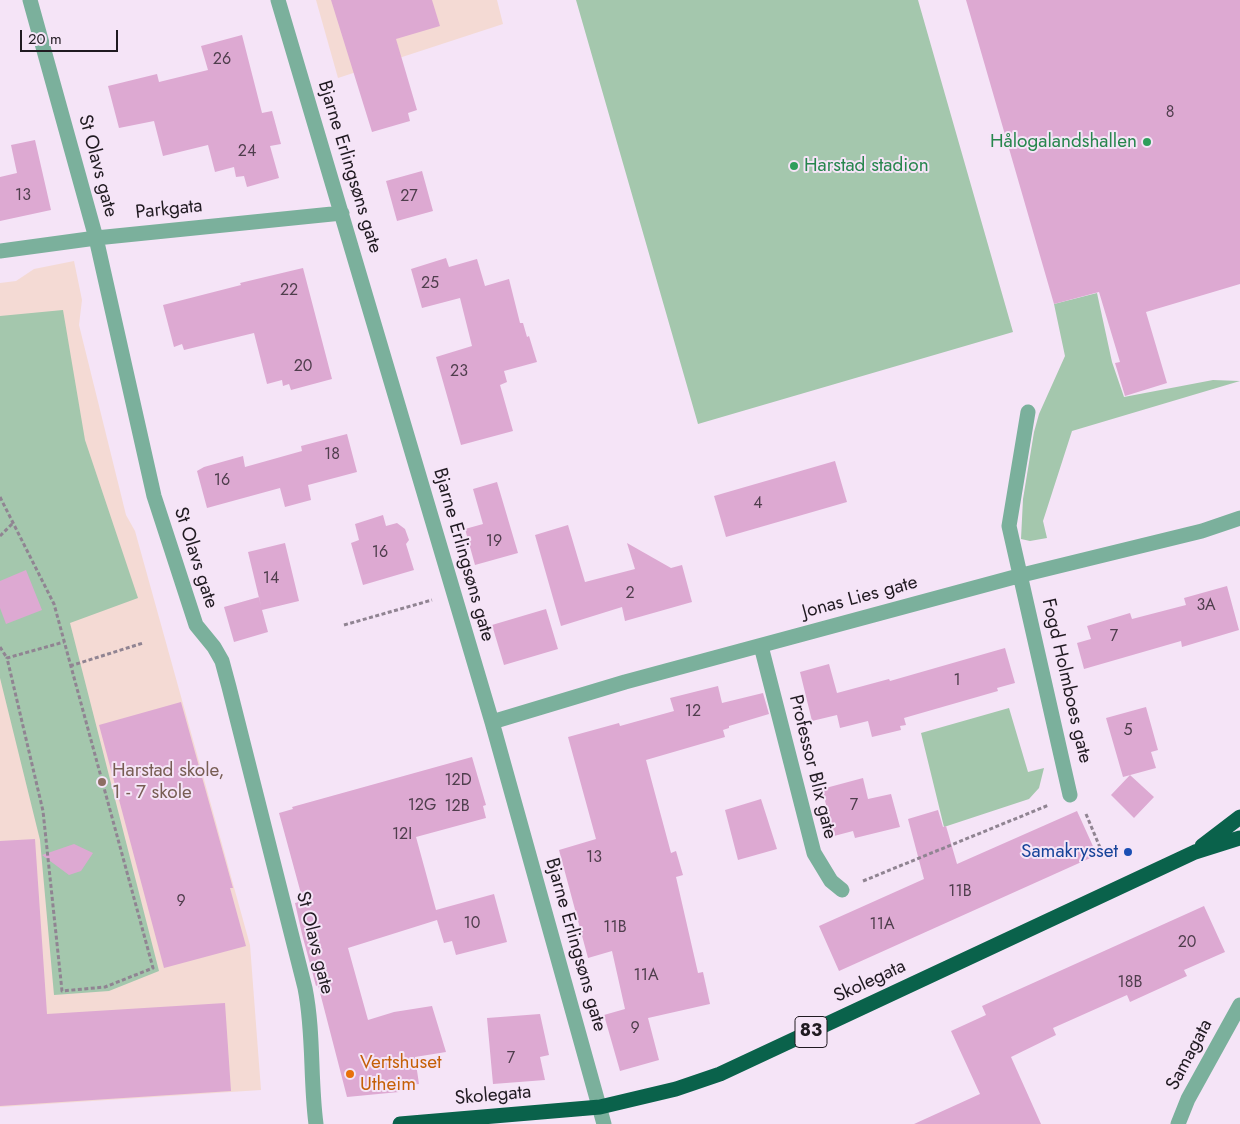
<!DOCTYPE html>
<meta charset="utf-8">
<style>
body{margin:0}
#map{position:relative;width:1240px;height:1124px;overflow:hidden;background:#f5e4f7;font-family:Jost,sans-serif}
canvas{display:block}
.scale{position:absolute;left:20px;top:30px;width:98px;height:22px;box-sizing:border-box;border:2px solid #201a21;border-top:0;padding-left:6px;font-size:15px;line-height:18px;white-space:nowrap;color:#201a21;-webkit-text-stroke:4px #f5e4f7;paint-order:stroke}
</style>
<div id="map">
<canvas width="1240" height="1124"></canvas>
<div class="scale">20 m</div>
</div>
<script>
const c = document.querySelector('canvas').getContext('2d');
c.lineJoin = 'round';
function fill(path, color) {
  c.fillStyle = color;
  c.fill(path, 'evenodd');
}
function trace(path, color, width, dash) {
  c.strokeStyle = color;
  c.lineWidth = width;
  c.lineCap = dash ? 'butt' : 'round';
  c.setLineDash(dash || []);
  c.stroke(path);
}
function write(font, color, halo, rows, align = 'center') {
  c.font = font + ' Jost,sans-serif';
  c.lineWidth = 4;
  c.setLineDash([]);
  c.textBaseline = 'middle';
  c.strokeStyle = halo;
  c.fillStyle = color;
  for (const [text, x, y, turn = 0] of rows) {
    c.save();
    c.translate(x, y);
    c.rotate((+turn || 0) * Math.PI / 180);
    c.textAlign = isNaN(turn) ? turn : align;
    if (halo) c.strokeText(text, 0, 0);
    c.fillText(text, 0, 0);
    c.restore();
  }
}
fill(new Path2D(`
 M316,0H497L503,24L338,78Z
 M74,261L82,300L79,325L126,515L135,531L250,945L261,1090L0,1107V283L16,281L34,269Z`), '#f4dad4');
fill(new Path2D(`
 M576,0H918L1013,332L698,424Z
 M1097,293L1112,362L1124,397L1213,380L1240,381L1072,431L1043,521L1047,538L1030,541L1021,539L1023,499L1034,432L1039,414L1065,356L1054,304Z
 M63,310L85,440L138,598L70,623L159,971L109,991L54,995L40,840L0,678V316Z
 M1009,708L1028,772L1044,768L1039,788L1029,799L944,827L921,733Z`), '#a4c7ad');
fill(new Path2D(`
 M331,0H432L440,26L396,39L417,110L408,113L410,121L372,132Z
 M966,0H1240V284L1146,312L1167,383L1125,396L1115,363L1120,362L1099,292L1054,304Z
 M242,35L262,113L272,111L281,144L270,146L279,178L247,187L244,176L236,177L234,167L215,172L208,145L163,156L154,121L119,128L108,86L157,74L159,82L208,70L201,46Z
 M35,140L51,210L0,221V177L17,173L11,145Z
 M422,171L433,211L397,221L386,181Z
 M446,258L449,267L477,259L485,286L509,279L520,323H523L527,337L529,336L537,362L504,371L507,382L500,385L513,431L461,445L436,357L472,346L460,298L422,308L411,269Z
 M303,268L332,379L291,390L289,384L283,386L282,380L267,384L254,333L184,350L182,344L174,347L163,305L241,285L240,283Z
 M347,434L357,472L308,485L311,500L285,507L280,488L207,508L197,471L204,467L243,456L245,467L302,451L301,446Z
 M835,461L847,502L726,537L714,496Z
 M497,482L518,553L475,565L465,529L483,524L473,489Z
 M383,515L386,526L397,523L405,529L409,540L406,544L414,570L363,585L351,543L359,540L355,524Z
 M568,525L585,582L635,569L627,543L671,568L682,565L692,602L625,621L622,607L561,626L535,535Z
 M285,543L299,601L262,610L268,632L234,642L224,607L259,597L261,606L248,552Z
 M26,570L42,610L6,624L0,608V581Z
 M1227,586L1239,630L1182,647L1181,641L1084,669L1077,643L1091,639L1087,626L1130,613L1132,619L1186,605L1184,598Z
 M546,609L558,649L504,665L492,625Z
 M1005,648L1015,683L997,688L998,691L904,718L906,725L900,726L901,730L872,737L868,721L840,728L837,715L812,721L800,672L829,664L837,693L889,679L890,681Z
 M718,686L722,703L763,693L769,714L729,726V728L723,730L725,737L646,760L671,853L676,851L683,875L676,877L698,973L703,972L710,1004L648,1018L659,1060L620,1071L604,1015L625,1009L612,951L588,958L559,850L596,839L568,737L619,723L620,726L674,711L670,698Z
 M181,702L233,888H230L246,946L164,968L99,725Z
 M1146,707L1158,750L1151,752L1156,768L1123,777L1106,718Z
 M472,757L486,805L483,806L486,818L416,837L436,910L494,894L507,942L456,955L452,941L444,943L437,920L348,948L368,1020L394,1012L432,1006L446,1052L415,1057L419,1084L399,1086V1092L347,1097L318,985L316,986L302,934L295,903L303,901L279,813L293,809L292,807Z
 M1130,775L1154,797L1134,818L1111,795Z
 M863,778L868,799L891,794L900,827L855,838L853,831L834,836L822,789Z
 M761,799L777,849L738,860L725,810Z
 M938,810L943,827L946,826L957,864L1077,811L1097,855L839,971L819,926L924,879L908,819Z
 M35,839L47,1014L225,1003L231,1091L0,1106V841Z
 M74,844L93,853L81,871L69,875L42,855Z
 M1204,906L1225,952L1184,970L1187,976L1130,1002L1127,995L1053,1028L1056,1035L1011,1057L1041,1124H914L980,1094L951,1031L986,1015L982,1006Z
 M540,1014L549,1055L540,1057L545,1080L493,1084L487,1018Z`), '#dda9d2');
trace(new Path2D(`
 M0,497L54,604L153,968L105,987L62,991L43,811L7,658L64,642
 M0,536L13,523
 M344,625L432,600
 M0,647L7,658
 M70,666L143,643
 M1086,814L1104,857
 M863,881L1049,805`), '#908492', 3, [4, 2.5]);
trace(new Path2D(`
 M30,0L96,238L154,496L196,625L214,647L222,661L229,687L305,988C314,1033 310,1079 316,1124
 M278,0L492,722L604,1124
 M0,251L96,238L342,213
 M1028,412L1009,526L1070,795
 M761,646L814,853L831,881L842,890
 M492,722L625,682L1022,575L1202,531L1240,518
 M1178,1124L1188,1099L1240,1005`), '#7bb09c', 15);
trace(new Path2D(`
 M1202,846L1240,817
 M400,1124L600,1107L676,1089L720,1074L1195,852L1240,838`), '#0a624b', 15);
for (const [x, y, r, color] of [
 [1147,142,5,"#2e9e5b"],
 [794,166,5,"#2e9e5b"],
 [102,782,5,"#8d6e63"],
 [1128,852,5,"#1a4fb4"],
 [350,1074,5,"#e8710a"]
]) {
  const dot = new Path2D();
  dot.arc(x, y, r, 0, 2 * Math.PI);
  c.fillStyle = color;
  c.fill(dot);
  trace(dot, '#f5e4f7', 2);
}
write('16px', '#4f3e4d', null, [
 ["26",222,60],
 ["8",1170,113],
 ["24",247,152],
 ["13",23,196],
 ["27",409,197],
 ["25",430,284],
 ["22",289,291],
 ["20",303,367],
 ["23",459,372],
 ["18",332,455],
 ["16",222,481],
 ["4",758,504],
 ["19",494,542],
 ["16",380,553],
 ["14",271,579],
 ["2",630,594],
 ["3A",1206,606],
 ["7",1114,637],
 ["1",957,681],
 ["12",693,712],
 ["5",1128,731],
 ["12D",458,781],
 ["12G",422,806],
 ["7",854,806],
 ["12B",457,807],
 ["12I",402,835],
 ["13",594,858],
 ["11B",960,892],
 ["9",181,902],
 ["10",472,924],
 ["11A",882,925],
 ["11B",615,928],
 ["20",1187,943],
 ["11A",646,976],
 ["18B",1130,983],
 ["9",635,1029],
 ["7",511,1059]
]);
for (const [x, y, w] of [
 [811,1032,32]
]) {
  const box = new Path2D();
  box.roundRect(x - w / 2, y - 15.5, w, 31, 4);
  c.fillStyle = '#f5e4f7';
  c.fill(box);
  trace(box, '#201a21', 1);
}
write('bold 18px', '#201a21', null, [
 ["83",811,1032]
]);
write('19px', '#27864d', '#f5e4f7', [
 ["Hålogalandshallen",1137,142],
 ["Harstad stadion",804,166,"left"]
], 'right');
write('19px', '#201a21', '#f5e4f7', [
 ["St Olavs gate",97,166,75],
 ["Bjarne Erlingsøns gate",349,167,73],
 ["Parkgata",169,210,-6],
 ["Bjarne Erlingsøns gate",463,555,74],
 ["St Olavs gate",195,558,72],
 ["Jonas Lies gate",860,598,-15],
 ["Fogd Holmboes gate",1066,681,77],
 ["Professor Blix gate",812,767,76],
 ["St Olavs gate",314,943,76],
 ["Bjarne Erlingsøns gate",575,945,74],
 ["Skolegata",870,982,-25],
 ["Samagata",1190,1055,-62],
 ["Skolegata",493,1096,-5]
]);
write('19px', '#785e54', '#f5e4f7', [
 ["Harstad skole,",112,771],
 ["1 - 7 skole",112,793]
], 'left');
write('19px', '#164399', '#f5e4f7', [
 ["Samakrysset",1118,852]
], 'right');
write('19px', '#c56008', '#f5e4f7', [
 ["Vertshuset",360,1063],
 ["Utheim",360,1085]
], 'left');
</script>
